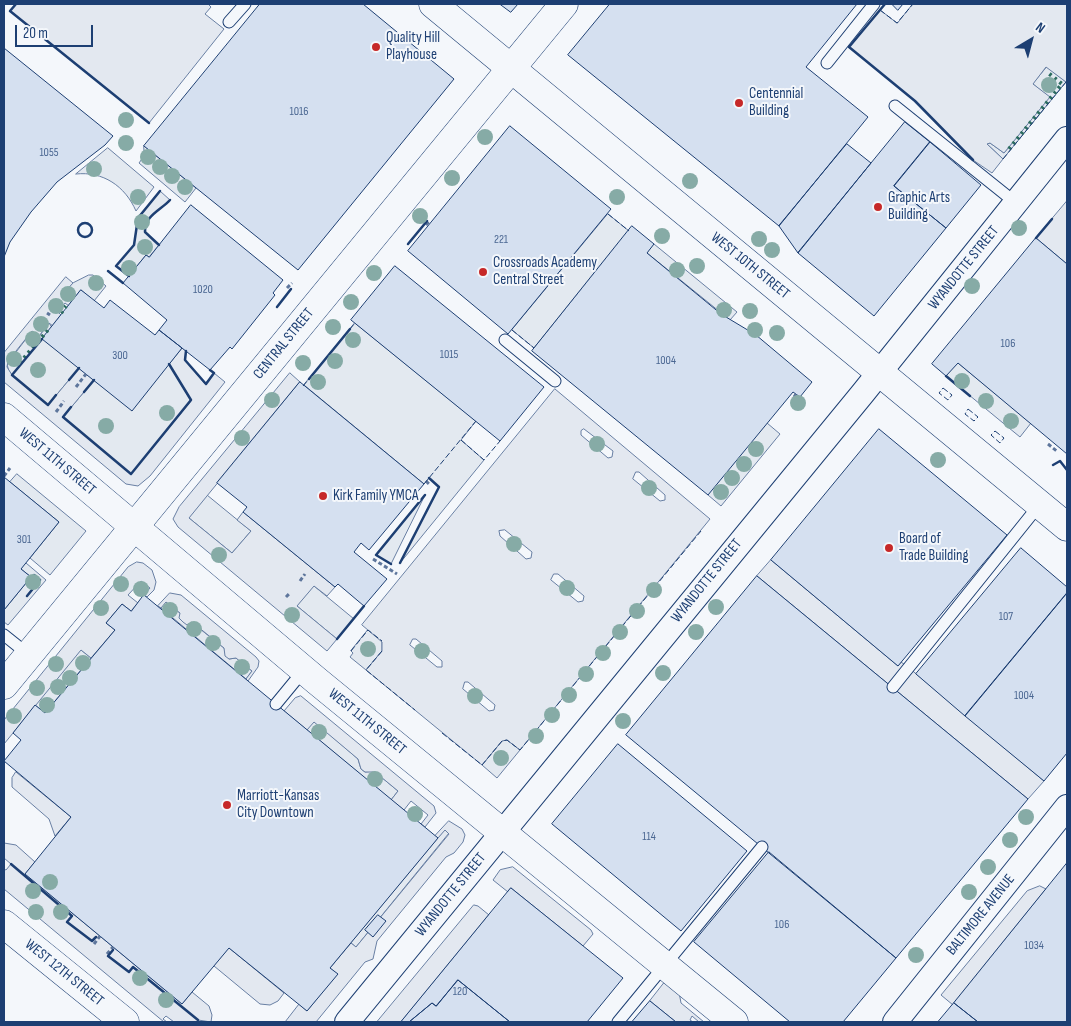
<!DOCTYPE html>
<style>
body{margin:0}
#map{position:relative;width:1071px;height:1026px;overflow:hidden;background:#f4f7fb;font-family:"Sofia Sans Condensed",sans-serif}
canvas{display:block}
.frame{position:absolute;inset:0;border:5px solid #1d3f73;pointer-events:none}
.north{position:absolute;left:1006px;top:15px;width:50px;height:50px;-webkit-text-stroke:4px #f4f7fb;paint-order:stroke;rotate:37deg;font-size:14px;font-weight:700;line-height:20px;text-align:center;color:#1d3f73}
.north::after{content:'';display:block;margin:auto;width:18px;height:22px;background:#1d3f73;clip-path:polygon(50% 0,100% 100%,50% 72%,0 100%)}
.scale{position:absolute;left:15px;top:25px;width:78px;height:22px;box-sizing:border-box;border:2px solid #1d3f73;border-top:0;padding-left:6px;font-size:15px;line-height:18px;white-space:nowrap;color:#1d3f73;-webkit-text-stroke:4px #f4f7fb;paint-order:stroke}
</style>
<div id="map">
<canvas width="1071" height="1026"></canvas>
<div class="frame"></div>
<div class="north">N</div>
<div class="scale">20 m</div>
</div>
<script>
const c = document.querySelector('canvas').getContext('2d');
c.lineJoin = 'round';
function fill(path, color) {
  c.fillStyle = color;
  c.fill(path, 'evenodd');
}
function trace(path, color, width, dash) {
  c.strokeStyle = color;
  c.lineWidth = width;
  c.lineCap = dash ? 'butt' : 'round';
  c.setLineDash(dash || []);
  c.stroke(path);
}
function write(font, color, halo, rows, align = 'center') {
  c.font = font + ' "Sofia Sans Condensed",sans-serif';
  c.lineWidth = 4;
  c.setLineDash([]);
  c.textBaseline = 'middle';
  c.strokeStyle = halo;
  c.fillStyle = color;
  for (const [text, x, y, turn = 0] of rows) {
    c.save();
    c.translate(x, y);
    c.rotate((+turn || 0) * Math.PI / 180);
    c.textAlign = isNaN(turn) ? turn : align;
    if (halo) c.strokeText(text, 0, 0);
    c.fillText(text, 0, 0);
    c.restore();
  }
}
const green = new Path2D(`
 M1047,67L1066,82L1003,159L987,144L990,143L1004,153L1049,97L1033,84Z
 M144,146L196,188L185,202L139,163L144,156Z
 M108,148L154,187L136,211C125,186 103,171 76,174Z
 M160,191L170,200C161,210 144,216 145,232L159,245L149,257L146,255L129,276L116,266L134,245L138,218Z
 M608,214L629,231L534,348L512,330Z
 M654,244L737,312L730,320L647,253Z
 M89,275H93L106,286L94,301L81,290L72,302L62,294L73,283Z
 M49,323L79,368L48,405L9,372L7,364L32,331L39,336Z
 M355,323L476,421L461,440L484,460L400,563L439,487L429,478L424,484L304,385Z
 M958,363L1031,423L1020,437L946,376Z
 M169,364L191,400L131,474L63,417L94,380Z
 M767,423L780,434L721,506L708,495Z
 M17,474L86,531L50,575L30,558L59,522L10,482Z
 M207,495L251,531L232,553L189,518Z
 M425,495L391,564L376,555Z
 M26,563L46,580L8,625L4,622V610L31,577L21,569Z
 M314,586L354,619L337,639L297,606Z
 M166,602L224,648L229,659L236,658L252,671L246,679L161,608Z
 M368,630L382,641V651L366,670L350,657L353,653L351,651Z
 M81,650L91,658L45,713L35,705Z
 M314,721L358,759L361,769L365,772L374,771L398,791L391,800L307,730Z
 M507,740L520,750L497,778L482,765L502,741Z
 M445,830L449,833L356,947L351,943Z`);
fill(green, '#e3e9f0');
trace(green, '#687fa3', 1);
const parking = new Path2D(`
 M16,4H208L211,7L205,14L224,29L149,123L10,11Z
 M913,4H1067V80L1066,82L1046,67L1033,84L1050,97L1004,153L990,143L987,144L1003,159L992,173L973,160L915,101L849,47L880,10L897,23Z
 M1067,201V264L1036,238Z
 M66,277L73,283L63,294L72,302L69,306L65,303L58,312L61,315L53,326L49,323L39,336L32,331L8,361L7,367L12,375L48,405L79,368L94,380L63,417L131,474L191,401L169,364L182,348L186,351L185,360L205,384L214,373L225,382L150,476L138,486L126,484L4,382V353Z
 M290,373L300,382L189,518L232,553L251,531L237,520L243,512L335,587L327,596L314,586L297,606L337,639L327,651L178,527L173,519L179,507Z
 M555,389L710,519L520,750L507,740L502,741L482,765L366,670L382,651V642L362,625ZM584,429L613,451L612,457L608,458L581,435V431ZM636,472H639L665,495V500L660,501L633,479ZM505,530L532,552L531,558L526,559L500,536L499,531ZM554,574H558L584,596L583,601L578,602L551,580ZM413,639H416L442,661V667H437L410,645ZM465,682H468L495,705L494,710L489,711L463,689Z
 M771,560L898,666L901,662L908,667L1044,781L1028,799L757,576Z
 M137,562L143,563L152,570L156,582L154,590L147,597L144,595L150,588L141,581L128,595L138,603L131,611L122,604L106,623L115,630L91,658L81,650L4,744V720L128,567Z
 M170,593L181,595L256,657L259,661L258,667L248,681L246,679L252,671L236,658L229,659L225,656L224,648L192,622L187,625L183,622L179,618L180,613L166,602L161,608L158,606Z
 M301,696L434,806L436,813L425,827L421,824L428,815L411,801L404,810L391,800L398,791L375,772H365L361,769L358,759L314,722L307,730L284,711L295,698Z
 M16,772L71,817L55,836L49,819L12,787V778Z
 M449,821L462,829L465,835L463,842L454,853L446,857L377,941L373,959L365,962L316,1022H285L299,1004L307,1011L337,974L330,968L351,943L356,947L449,834L445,830L438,838L435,836Z
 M4,843L16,845L35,862L25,874L182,1004L192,992L209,1006L212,1015L211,1022L198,1020L196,1022H174L166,1016L163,1019L167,1022H164L4,889V869L6,870L11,864L4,858Z
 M513,867L591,930L593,934L583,946L511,888L508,892L493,880L500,870Z
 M1040,886L1046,889L953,1005L941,995L1027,891Z
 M474,905L478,906L489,915L401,1022H377Z
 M229,948L284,993L278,1001L270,1005L260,1004L214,966Z
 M664,983H668L679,992L681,1003L704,1022H699L692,1016L690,1020L693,1022H676L650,1001Z`);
fill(parking, '#e3e8f0');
trace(parking, '#687fa3', 1);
const building = new Path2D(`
 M260,4H363L454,79L298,270L144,146Z
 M500,4H518L511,12Z
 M610,4H857L806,67L868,117L779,226L568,55Z
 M892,4H903L898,10Z
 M4,48L113,136L105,145L57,182L31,212L10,242L4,257Z
 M905,122L930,142L894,186L946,228L874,316L798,253Z
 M510,126L611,209L508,334L408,251Z
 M930,142L981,185L946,228L894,186Z
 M847,144L871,163L798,253L779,226Z
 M191,205L283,280L273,293L275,295L232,349L230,347L210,370L159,330L167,320L123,283L146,255L149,257Z
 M632,226L654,244L647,253L721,314L756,335L812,382L800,397L793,392L708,495L532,351Z
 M1036,238L1067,264V454L958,363L946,376L932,364Z
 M395,266L544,387L500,441L351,320Z
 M81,290L104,308L110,300L155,335L159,330L182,348L132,411L42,339Z
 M300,382L424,484L369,550L361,543L354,552L387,579L364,606L338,584L335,587L243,512L247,507L217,483Z
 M879,429L1007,535L898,666L771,560Z
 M4,477L59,522L21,569L31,577L4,610Z
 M1021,548L1067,587V593L965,716L916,674Z
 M757,576L1028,799L896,958L626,735Z
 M1067,593V753L1044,781L965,716Z
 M144,595L438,838L330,968L338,974L307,1011L229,948L182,1004L25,874L71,817L4,761L21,740L13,733L35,705L45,713L115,630L106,623L122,604L131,611Z
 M618,744L747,851L681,931L552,824Z
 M769,852L896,958L843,1022H790L694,942Z
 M1067,863V1022H978L954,1003Z
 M511,888L623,978L587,1022H510L458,980L436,1006L432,1003L409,1022H401Z
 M378,915L386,921L373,937L365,930Z
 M458,980L510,1022H409L432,1003L436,1006Z
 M650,1001L676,1022H632Z
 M954,1003L978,1022H938Z`);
fill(building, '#d5e0f0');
trace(building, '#1d3f73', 1);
const service = new Path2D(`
 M229,22L245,4
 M827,63L874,4
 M895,106L1016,203
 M505,340L555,381
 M4,635L29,655
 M893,687L1040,504
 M276,704L304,670
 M618,1022L762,847`);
const minor = new Path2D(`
 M347,1022L863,393L1067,139
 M895,1022L1067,807`);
const tertiary = new Path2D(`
 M4,417L317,681L734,1022
 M4,685L564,4`);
const secondary = new Path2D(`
 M433,4L1067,527
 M4,924L125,1022`);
trace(service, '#1d3f73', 13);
trace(minor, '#1d3f73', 26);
trace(tertiary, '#1d3f73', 29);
trace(secondary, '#1d3f73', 29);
trace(new Path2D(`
 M426,225L429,222
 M287,288L292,283
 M47,313L50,315
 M76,387L86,374
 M794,397L796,394
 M56,412L64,401
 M1048,444L1058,452
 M4,476L10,468
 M426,481L430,485
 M373,559L397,574
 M300,581L305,574
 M286,597L289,594
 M94,944L100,936
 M107,954L113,947`), '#5e769c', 3, [4, 2.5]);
trace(service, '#f4f7fb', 11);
trace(minor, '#f4f7fb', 24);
trace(tertiary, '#f4f7fb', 28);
trace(secondary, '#f4f7fb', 28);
trace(new Path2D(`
 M1009,149L1062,84L1047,72
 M61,313L66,306
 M42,337L50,327
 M20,363L38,341`), '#2c6c60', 4, [2.5, 4]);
trace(new Path2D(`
 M880,10L897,23L913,4
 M1003,159L1066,82
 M608,214L629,231
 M350,329L355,323
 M512,330L534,348
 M303,386L309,379
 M943,388L952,395L948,400L939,393Z
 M968,409L978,417L974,421L965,414Z
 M995,431L1004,438L1000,443L991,435Z
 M461,440L484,460L500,441
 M424,484L476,421
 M351,651L368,630L382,641
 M382,651L366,670L415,710
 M442,733L482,765L502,741L507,740L520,750L701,531`), '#1d3f73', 1, [6, 2.5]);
trace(new Path2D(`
 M16,4L10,11L149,123
 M885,4L849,47L915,101L973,160
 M78 230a7 7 0 1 1 14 0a7 7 0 1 1-14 0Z
 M1036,238L1052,219
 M408,244L427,221
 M159,245L145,232C144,216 161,210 170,200
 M108,271L123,283
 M129,276L116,266L134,245L138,218L160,191
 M277,307L291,289
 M42,339L12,375L48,405L56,395
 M186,351L185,360L206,384L214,373L210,370
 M946,376L970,396
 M309,379L350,329
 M69,380L79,368
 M84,392L94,380
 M71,407L63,417L131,474L191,400L169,364
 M1053,465L1060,461L1067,470
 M400,563L439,487L429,478
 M391,564L376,555L425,495
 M27,596L40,580L34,575
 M337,639L364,606
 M11,864L72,916L67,922L92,941L96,937
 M113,950L108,956L129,972L133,967L198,1020`), '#1d3f73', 2.5);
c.fillStyle = '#86aba6';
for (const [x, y] of [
 [1049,85],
 [126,120],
 [485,137],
 [126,143],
 [148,157],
 [160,167],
 [94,169],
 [172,176],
 [452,178],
 [690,181],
 [185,187],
 [138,197],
 [617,197],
 [420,216],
 [142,222],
 [1019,228],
 [662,236],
 [759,239],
 [145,247],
 [772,250],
 [697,266],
 [129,268],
 [677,270],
 [374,273],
 [96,283],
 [972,286],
 [68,294],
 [351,302],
 [56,306],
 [724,310],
 [750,311],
 [41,324],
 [333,327],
 [755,330],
 [777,333],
 [33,339],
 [353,340],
 [14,359],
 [335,361],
 [303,363],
 [38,370],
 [962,381],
 [318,382],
 [272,400],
 [986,401],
 [798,403],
 [167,413],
 [1011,421],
 [106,426],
 [242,438],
 [597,444],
 [756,449],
 [938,460],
 [744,464],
 [732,478],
 [649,488],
 [721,492],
 [514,544],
 [219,555],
 [33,582],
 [121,584],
 [567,588],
 [141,589],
 [654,590],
 [716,607],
 [101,608],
 [170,610],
 [637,611],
 [292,615],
 [194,629],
 [620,632],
 [696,632],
 [213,643],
 [368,649],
 [422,651],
 [603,653],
 [83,663],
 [56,664],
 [242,667],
 [663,673],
 [586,674],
 [70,678],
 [58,687],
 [37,688],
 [569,695],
 [475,696],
 [47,705],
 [552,715],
 [14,716],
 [623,721],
 [319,732],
 [536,736],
 [501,758],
 [375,779],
 [415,814],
 [1026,817],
 [1010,840],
 [988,867],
 [50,882],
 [33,891],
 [969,892],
 [36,912],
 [61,912],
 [916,955],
 [140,978],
 [166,1000]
]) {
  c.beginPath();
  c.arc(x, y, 8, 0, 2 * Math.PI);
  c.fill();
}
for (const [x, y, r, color] of [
 [376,47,5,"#c62828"],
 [739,103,5,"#c62828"],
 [878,207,5,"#c62828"],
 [483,272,5,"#c62828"],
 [323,496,5,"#c62828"],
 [889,548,5,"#c62828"],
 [227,805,5,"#c62828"]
]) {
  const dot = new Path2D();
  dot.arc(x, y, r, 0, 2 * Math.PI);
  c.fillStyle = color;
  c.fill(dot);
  trace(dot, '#f4f7fb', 2);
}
write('12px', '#4b6792', null, [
 ["1016",299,112],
 ["1055",49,153],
 ["221",501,240],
 ["1020",203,290],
 ["106",1008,344],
 ["1015",449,355],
 ["300",120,356],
 ["1004",666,361],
 ["301",24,540],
 ["107",1006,617],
 ["1004",1024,696],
 ["114",649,837],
 ["106",782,925],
 ["1034",1034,946],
 ["120",460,992]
]);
write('15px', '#1d3f73', '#f4f7fb', [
 ["Quality Hill",386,38],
 ["Playhouse",386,55],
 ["Centennial",749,94],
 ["Building",749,111],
 ["Graphic Arts",888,198],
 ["Building",888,215],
 ["Crossroads Academy",493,263],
 ["Central Street",493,280],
 ["Kirk Family YMCA",333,496],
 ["Board of",899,539],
 ["Trade Building",899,556],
 ["Marriott-Kansas",237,796],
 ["City Downtown",237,813]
], 'left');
write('15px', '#1d3f73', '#f4f7fb', [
 ["WEST 10TH STREET",750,266,39],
 ["WYANDOTTE STREET",964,268,-51],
 ["CENTRAL STREET",284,344,-51],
 ["WEST 11TH STREET",57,462,40],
 ["WYANDOTTE STREET",707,581,-51],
 ["WEST 11TH STREET",367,722,39],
 ["WYANDOTTE STREET",451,895,-51],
 ["BALTIMORE AVENUE",981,915,-51],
 ["WEST 12TH STREET",64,973,39]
]);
</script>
